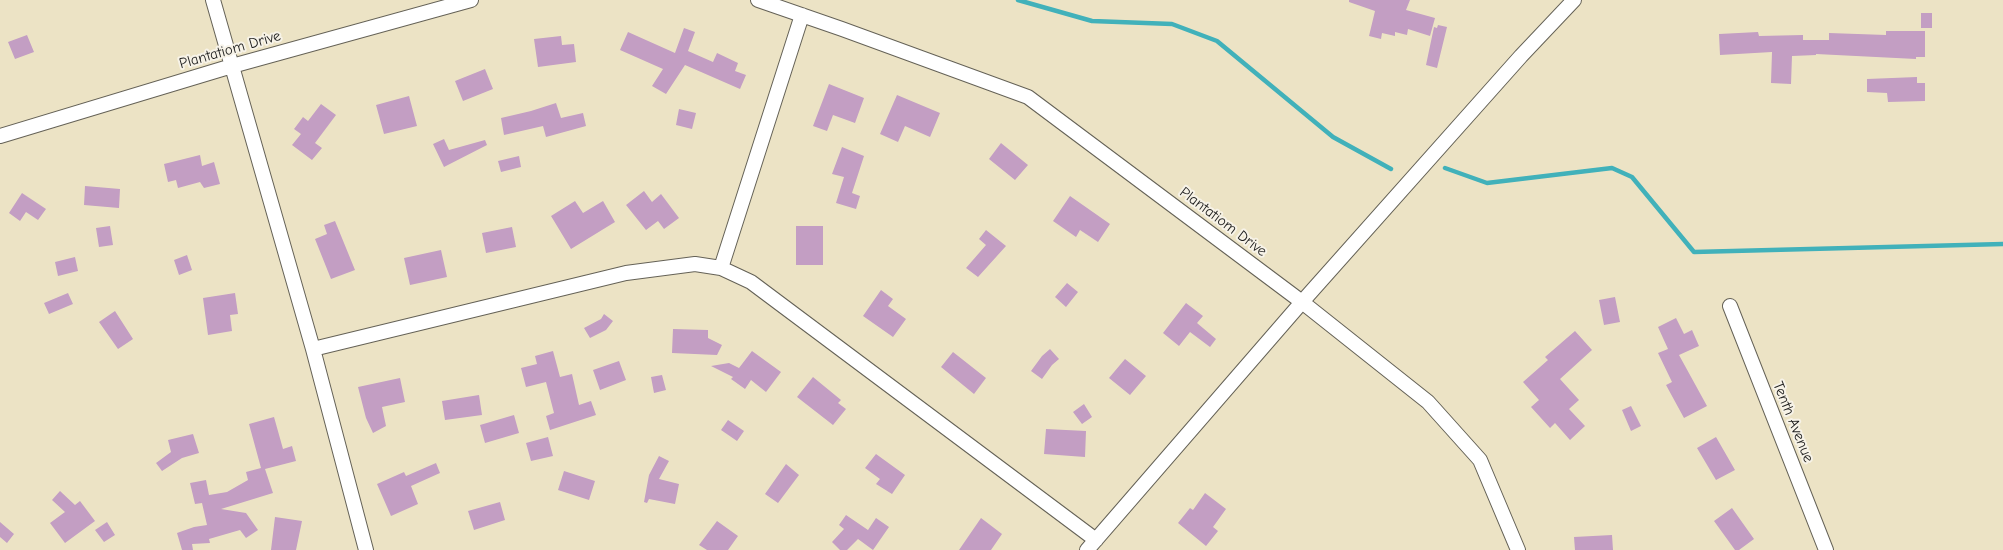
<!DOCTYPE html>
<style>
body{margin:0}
canvas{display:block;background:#ece3c5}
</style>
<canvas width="2003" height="550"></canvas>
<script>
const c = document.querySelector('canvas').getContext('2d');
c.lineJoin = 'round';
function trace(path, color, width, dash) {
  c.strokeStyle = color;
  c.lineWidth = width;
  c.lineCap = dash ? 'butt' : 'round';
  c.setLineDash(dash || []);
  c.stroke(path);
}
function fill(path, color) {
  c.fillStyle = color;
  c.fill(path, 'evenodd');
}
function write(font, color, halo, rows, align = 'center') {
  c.font = font + ' "Comic Neue",sans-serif';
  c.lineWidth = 4;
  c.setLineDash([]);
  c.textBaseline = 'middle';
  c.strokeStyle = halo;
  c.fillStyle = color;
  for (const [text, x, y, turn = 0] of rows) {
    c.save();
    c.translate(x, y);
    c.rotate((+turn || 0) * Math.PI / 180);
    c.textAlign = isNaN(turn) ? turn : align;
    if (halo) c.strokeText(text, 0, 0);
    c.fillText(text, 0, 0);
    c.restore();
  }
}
trace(new Path2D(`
 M1018,0L1092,21L1172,24L1217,41L1333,137L1391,169
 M1445,168L1487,183L1612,168L1632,177L1694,252L2003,244`), '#41b1ba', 4.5);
fill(new Path2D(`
 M1349,0H1410L1406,10L1435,18L1430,36L1408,29L1407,35L1395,32V36L1382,33L1381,39L1369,36L1375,11L1349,2Z
 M1921,13H1932V28H1921Z
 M1438,25L1447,27L1437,68L1426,65L1434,27L1437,28Z
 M684,28L695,32L688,51L713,62L717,53L738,63L735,71L746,75L740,89L685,65L666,94L652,86L663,69L620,50L628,32L675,53Z
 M1886,31H1925V57H1916V59L1816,54V55L1792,56L1791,84L1771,83L1772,52L1720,55L1719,34L1758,32L1759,36L1803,35V40H1829V33L1886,35Z
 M27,35L34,52L15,59L8,42Z
 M561,36L562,45L574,44L576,62L538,67L534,39Z
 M485,69L493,89L463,101L455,81Z
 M1917,77V83H1925V101L1888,102L1887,93L1867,92V79Z
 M829,84L864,98L855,123L833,115L827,131L813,126Z
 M897,95L940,113L930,137L905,126L898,142L880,134Z
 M409,96L417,126L384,134L376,105Z
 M556,103L561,118L583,113L586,126L546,137L543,126L504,135L501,118L531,111Z
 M321,104L336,115L315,143L322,148L312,160L292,145L301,134L294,129L303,117L308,121Z
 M679,109L696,113L692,129L676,125Z
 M444,139L449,150L485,140L487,145L444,167L433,144Z
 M1001,143L1028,165L1015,180L989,159Z
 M842,147L864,156L852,193L860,196L856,209L836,203L844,177L832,174Z
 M200,155L202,166L214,162L220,184L204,188L200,182L178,188L176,180L168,182L164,164Z
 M519,156L521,167L501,172L498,161Z
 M85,186L120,189L119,208L84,205Z
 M644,191L652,202L661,194L679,218L664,229L658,221L646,230L626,205Z
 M22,193L46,209L38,220L26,212L20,221L9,213Z
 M1070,196L1110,224L1098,242L1080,230L1076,237L1053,221Z
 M575,201L583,213L603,201L615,222L571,249L551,216Z
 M335,221L355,270L331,279L315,239L327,234L324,225Z
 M110,226L113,245L99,247L96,228Z
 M796,226H823V265H796Z
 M512,227L516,247L486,253L482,233Z
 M986,230L1006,246L978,277L966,268L986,245L979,239Z
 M441,250L447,277L410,285L404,258Z
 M187,255L192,270L179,275L174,260Z
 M75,257L78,271L58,276L55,262Z
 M1067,283L1078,292L1066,307L1055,297Z
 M881,290L893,299L888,306L906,319L893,337L863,316Z
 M68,293L73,304L49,314L44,303Z
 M235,293L238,314L230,315L232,331L208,335L203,298Z
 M1615,297L1620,322L1604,325L1599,300Z
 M1186,303L1203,316L1197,323L1216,339L1210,347L1190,332L1179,346L1163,333Z
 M115,311L133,339L118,349L99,322Z
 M604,314L613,321L606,330L590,338L584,328L601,319Z
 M1676,318L1684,334L1692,330L1699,346L1679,355L1707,406L1684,418L1666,385L1672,382L1658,353L1668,349L1658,327Z
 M673,329L708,330V338L722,345L717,355L672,353Z
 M1575,331L1592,350L1560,379L1579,400L1569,409L1585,426L1570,440L1555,423L1550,428L1531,407L1539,400L1523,382L1548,360L1545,357Z
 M1050,349L1059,359L1052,365L1042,379L1031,371L1042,356Z
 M553,351L560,377L572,374L579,405L591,401L596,415L550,430L546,416L554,413L546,382L526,387L521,368L537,364L535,356Z
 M752,351L781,372L766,392L751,380L745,389L731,379L733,377L711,366L729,363L739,368Z
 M953,352L986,378L974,394L941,367Z
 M1125,359L1146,376L1130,395L1109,378Z
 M619,361L626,380L600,390L593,370Z
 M662,375L666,390L654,393L651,377Z
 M813,377L841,400L838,403L846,409L833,425L797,397Z
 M400,378L405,402L382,407L386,426L373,433L366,418L358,387Z
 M479,395L482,415L445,420L442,401Z
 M1084,404L1092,417L1082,424L1073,412Z
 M1631,406L1641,426L1631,431L1622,410Z
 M514,415L519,433L485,443L480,425Z
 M274,417L283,449L292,446L296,461L265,469L273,493L221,509L246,513L258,530L246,538L240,530L209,539L210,543L192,544L193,550H182L177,533L194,527L207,525L202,503L195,504L190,483L206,480L209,495L227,492L248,480L246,472L261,468L249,424Z
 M728,420L744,431L737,441L721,430Z
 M1046,429L1086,431L1085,457L1044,454Z
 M193,434L199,453L182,458L162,471L156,463L171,452L168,440Z
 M548,437L553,456L531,461L526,443Z
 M1716,437L1735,470L1716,480L1697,448Z
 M876,454L905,475L892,494L876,484L880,479L865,468Z
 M659,456L669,461L659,479L679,484L675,504L649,499L647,503L644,502L649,475Z
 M436,463L440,473L411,486L418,504L391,516L377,484L404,472L406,476Z
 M786,464L799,475L778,503L765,494Z
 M564,471L595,481L589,500L558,490Z
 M60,491L75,505L80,501L95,521L65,543L50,523L65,512L52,500Z
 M1205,493L1226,509L1213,527L1218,531L1206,546L1178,523L1190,508L1193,510Z
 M500,502L505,520L474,530L468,511Z
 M1732,508L1754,539L1739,550H1735L1714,521Z
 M846,515L868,530L876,518L889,527L873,550L858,539L847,550H840L832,542L844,529L839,525Z
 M275,517L302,521L296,550H271Z
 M981,518L1002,534L991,550H959Z
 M717,521L738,536L728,550H707L699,545Z
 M0,522L14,534L7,543L0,537Z
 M107,522L115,535L104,542L95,530Z
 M1612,535L1613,550H1575L1574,537Z`), '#c39ec3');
const minor = new Path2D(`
 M213,0L313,349L366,550
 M758,0L842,29L1028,97L1302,302L1428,402L1480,460L1518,550
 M0,136L232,66L471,0
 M721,268L802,15
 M1730,306L1826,550
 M313,349L626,273L695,264L721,268L751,282L1096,540
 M1087,550L1302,302L1521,56L1574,0`);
trace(minor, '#656257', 16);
trace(minor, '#fff', 14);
write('15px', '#1c1c1c', '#f7f3e8', [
 ["Plantatiom Drive",230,50,-16],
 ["Plantatiom Drive",1223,222,37],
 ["Tenth Avenue",1793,422,68]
]);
</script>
